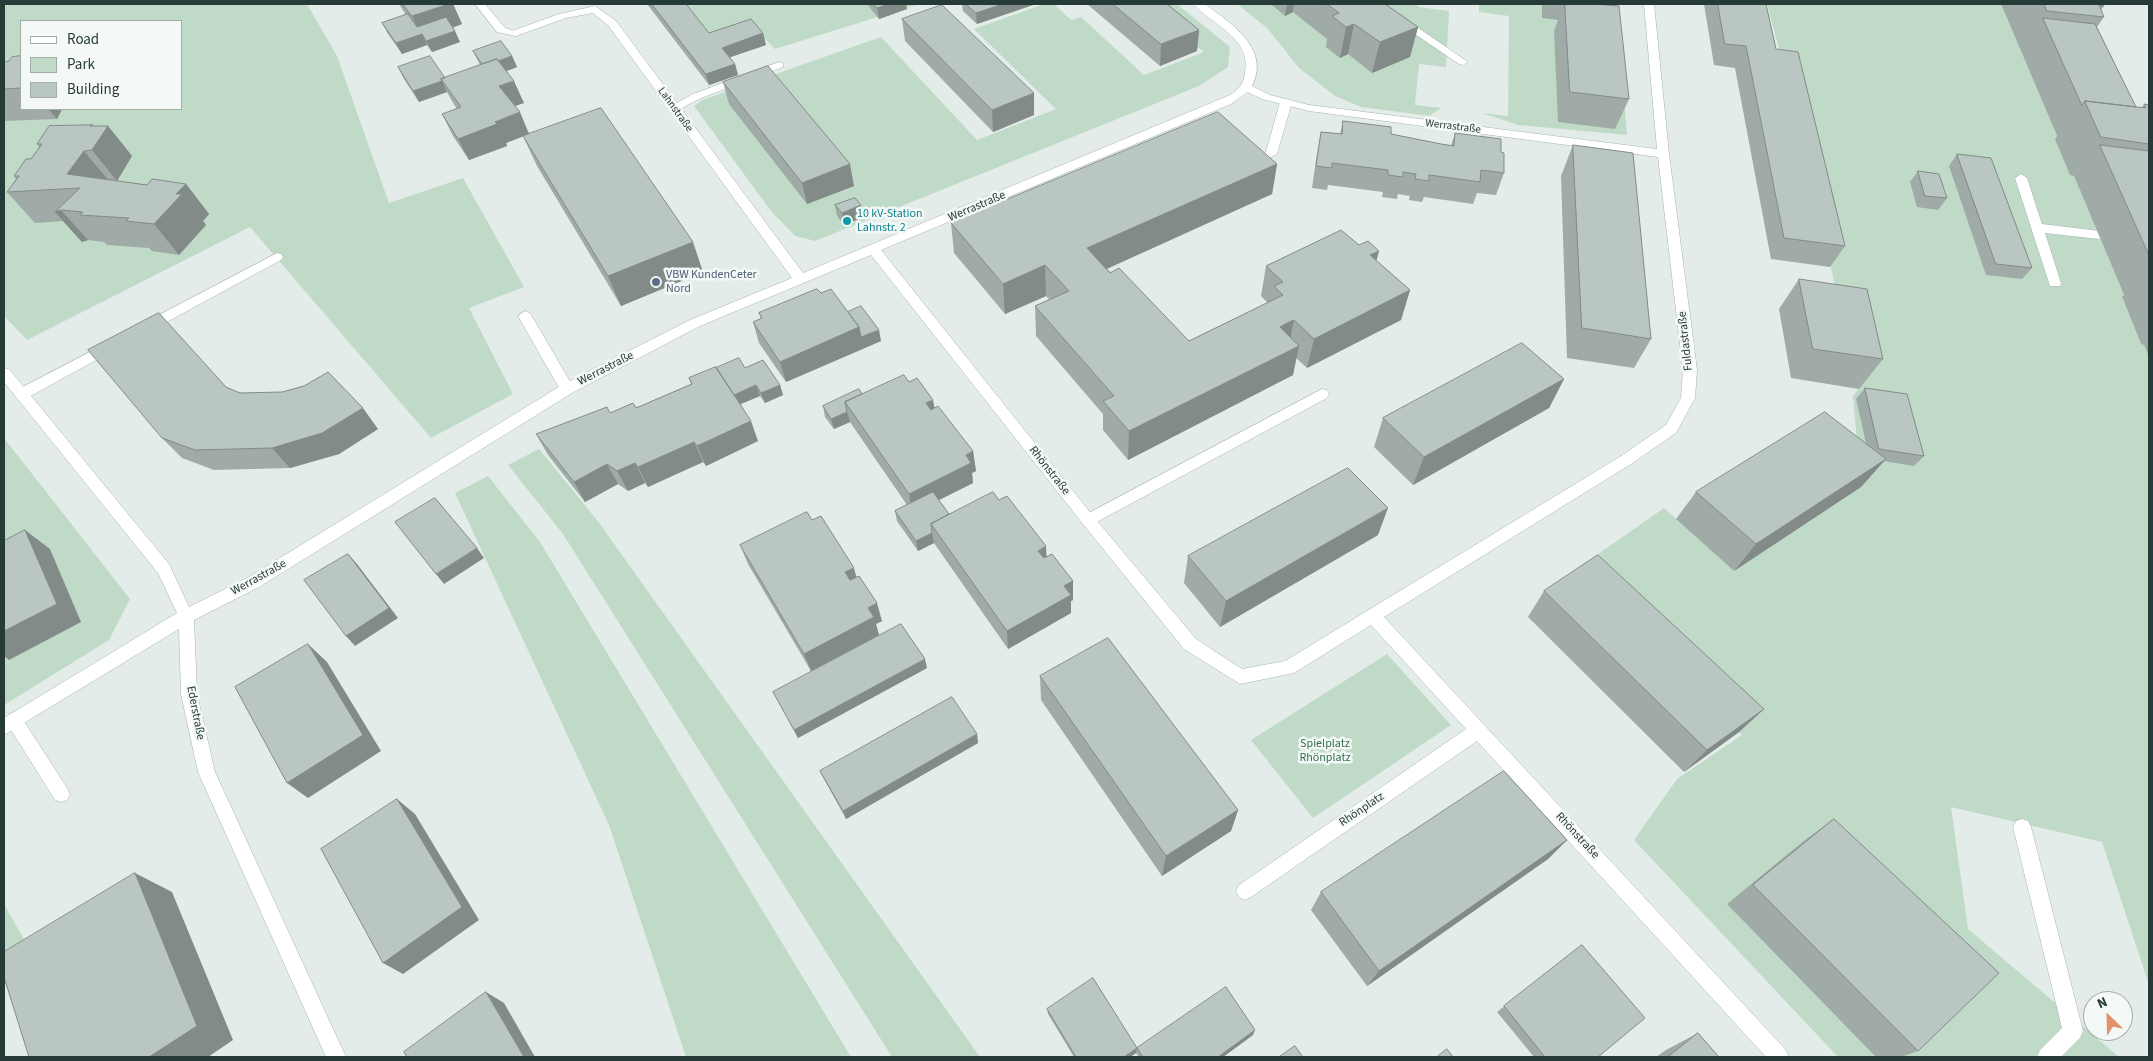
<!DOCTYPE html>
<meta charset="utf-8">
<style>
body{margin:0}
#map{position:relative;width:2153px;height:1061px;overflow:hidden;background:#e4ece9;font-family:"Source Sans 3",sans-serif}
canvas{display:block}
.frame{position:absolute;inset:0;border:5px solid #263b37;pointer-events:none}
.legend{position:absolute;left:20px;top:20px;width:162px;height:90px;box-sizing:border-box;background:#f4f9f7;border:1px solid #a2adaa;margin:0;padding:6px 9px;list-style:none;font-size:15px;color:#263b37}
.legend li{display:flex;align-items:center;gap:10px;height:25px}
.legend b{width:25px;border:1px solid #a2adaa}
.north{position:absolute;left:2083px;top:991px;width:50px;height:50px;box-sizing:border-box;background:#f4f9f7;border:1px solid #a2adaa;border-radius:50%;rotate:336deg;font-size:14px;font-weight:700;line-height:20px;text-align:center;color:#263b37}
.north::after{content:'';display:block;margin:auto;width:18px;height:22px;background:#e1916c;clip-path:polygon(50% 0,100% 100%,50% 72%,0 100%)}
</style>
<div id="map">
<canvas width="2153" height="1061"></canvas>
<div class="frame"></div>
<ul class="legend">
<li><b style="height:6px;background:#fff"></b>Road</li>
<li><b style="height:14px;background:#c0dac8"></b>Park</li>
<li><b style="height:14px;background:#bac6c2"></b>Building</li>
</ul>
<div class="north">N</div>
</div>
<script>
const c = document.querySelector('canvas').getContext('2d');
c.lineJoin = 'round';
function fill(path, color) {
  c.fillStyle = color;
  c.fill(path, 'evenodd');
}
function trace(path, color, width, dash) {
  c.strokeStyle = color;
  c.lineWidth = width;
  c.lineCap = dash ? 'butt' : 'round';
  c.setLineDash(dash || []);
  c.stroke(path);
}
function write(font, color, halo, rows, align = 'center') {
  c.font = font + ' "Source Sans 3",sans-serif';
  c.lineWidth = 5;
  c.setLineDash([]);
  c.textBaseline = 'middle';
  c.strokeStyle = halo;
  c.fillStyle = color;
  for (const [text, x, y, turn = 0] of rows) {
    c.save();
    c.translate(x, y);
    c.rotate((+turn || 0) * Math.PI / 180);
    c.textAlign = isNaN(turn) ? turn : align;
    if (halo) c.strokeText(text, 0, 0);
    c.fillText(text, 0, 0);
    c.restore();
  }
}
fill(new Path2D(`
 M4,4H307L337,56L389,203L463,178L524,287L469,308L513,394L431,438L250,227L27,340L4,316ZM21,21H181V109H21Z
 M684,4H919L775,49L754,28L714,42Z
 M1044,4H1054L1071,20L1081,17L1144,75L1204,52L1146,4H1177L1230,47L1228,67L1199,86L815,241L795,236L771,211L694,106L702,100L881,37L977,140L1056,109L974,29Z
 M1237,4H1418V7L1449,11L1446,67L1419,64L1415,105L1441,108L1429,116L1361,107L1335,96L1299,68L1267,28Z
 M1479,4H1616L1627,135L1518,125L1482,113L1508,116L1509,16L1479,12Z
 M1767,4H2001L2058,139L2070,175L2074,176L2125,298H2122L2141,344L2144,345L2149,357V985L2102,842L1951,807L1968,929L2119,1057H1838L1634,840L1677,779L1742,735L1571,573L1664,508L1734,571L1861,487L1853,396L1859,388L1785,71Z
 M4,438L130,599L109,640L4,705Z
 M539,449L597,520L980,1057H892L563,534L508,465Z
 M488,476L540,542L851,1057H686L609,825L455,493Z
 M1387,654L1451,725L1313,818L1251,740Z
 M4,904L25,941L4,958Z`), '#c0dac8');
const lane = new Path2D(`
 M475,4H485L505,28L521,33L516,36L497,32Z
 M1371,4H1383L1468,62L1463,65L1459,64Z
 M779,62L783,63V67L701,98L678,110H670L668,108L693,94Z
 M1286,99L1292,102L1277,154L1253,167H1245V161L1266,152L1280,102Z
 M2021,174L2027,178L2042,224L2099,231L2105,235L2099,239L2045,233L2061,283L2060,286H2050L2049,283L2015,178Z
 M277,253L281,254L283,257L281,260L152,330L147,332L140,327L142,324Z
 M525,311L530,313L572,385L574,389L572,393H562L518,316Z
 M111,341L118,346L116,349L27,398H17L15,394L17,390Z
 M1322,389L1327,390L1329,394L1327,398L1093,524L1088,526L1083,524L1081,520L1083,516Z
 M14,712L20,715L67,788L70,794L67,800L61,802L55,800L8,725L6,720L8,715Z
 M2022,819L2028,821L2031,827L2083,1031L2080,1038L2061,1057H2037L2040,1050L2062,1028L2013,827L2016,821Z`);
const street = new Path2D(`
 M1194,4H1205C1231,23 1271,49 1252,86L1270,95L1309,105L1657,149L1644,4H1654L1669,154L1697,370L1695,398L1676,433L1631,464L1384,617L1786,1050L1789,1057H1766L1477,741L1251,897L1245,900L1239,897L1236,891L1239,885L1466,729L1371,625L1294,673L1240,684L1184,649L1083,524L871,255L700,326L572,393L259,587L194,620L197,694L215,772L346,1057H326L198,772L181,694L179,629L4,735V718L177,613L158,573L4,382V368L9,369L169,564L189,607L249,577L562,385L690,320L792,278L608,25L593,13L566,18L516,36L512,35V31L559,14L595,6L616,21L803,273L1230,95C1239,89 1244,84 1245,73C1252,37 1212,26 1194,4ZM1247,92L1262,99L1309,111L1658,157L1683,370L1681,398L1666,425L1621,456L1285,661L1242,669L1196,639L1093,516L881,250L1231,104Z`);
trace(lane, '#a7b3b0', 1);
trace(street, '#a7b3b0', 1);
fill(lane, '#fff');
fill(street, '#fff');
fill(new Path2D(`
 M399,4H453L462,24L453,28L460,42L432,52L427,45L402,54L388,34L382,23L406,15Z
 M647,4H686L709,33H763L766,45L730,57L735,64L738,75L709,85Z
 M867,4H906L907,9L879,19Z
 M962,4H1036L977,24L963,11Z
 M1087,4H1167L1199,30L1197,51L1160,66Z
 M1272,4H1385L1418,27L1410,57L1372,73L1348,54L1340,58L1326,47L1327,39L1293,12L1285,16L1272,5Z
 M1542,4H1598L1629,99L1615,129L1558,122L1554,31L1558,20L1542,18Z
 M1704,4H1766L1776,49L1845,246L1830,267L1771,259L1735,68L1714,65Z
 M2001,4H2103L2104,6L2101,10L2104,17L2097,27L2136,107H2142L2144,104L2149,105V357L2144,345L2141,344L2122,297L2124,295L2074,176L2070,175L2055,139L2057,136Z
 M902,19L1034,115L993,132L905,41Z
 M473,51L512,56L517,67L506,71L524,103L514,106L529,133L703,272L621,306L537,166L523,136L506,143L507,146L469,160L453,136L442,114L457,109L452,101L447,92L419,102L404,79L398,67L445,78L480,65Z
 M21,56V109H62L57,119L4,121V62L9,61Z
 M723,82L854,186L807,204L729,104Z
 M1343,121L1391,134L1451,146L1455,133L1504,173L1496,195L1477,193L1473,204L1424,197L1422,202L1409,200L1410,196L1398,194L1397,199L1382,197L1383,192L1328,185L1327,190L1312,188L1317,154L1321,132L1340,134Z
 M92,125L93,126H108L132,156L117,181L147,185L186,184L209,214L203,221L206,225L179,255L152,251L149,248L107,245L104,242L88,240L82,242L63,221L35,223L7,192L16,179L14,176L31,159L39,147L37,144Z
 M1573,145L1651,339L1634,368L1567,358L1561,176Z
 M1957,154L2032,268L2022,279L1986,275L1949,166Z
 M1277,164L1272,194L1107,269L1189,341L1268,303L1261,296L1266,266L1377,261L1410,290L1401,320L1307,368L1296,358L1293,375L1128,460L1103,430V414L1036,336L1035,306L1050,300L1046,296L1005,314L954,253L951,223Z
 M1918,171L1947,198L1938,210L1917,207L1910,182Z
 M835,205H861L863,217L844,225L837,216Z
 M1799,279L1883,359L1859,389L1791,378L1779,309Z
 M821,293L848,312L881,341L786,382L759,343L753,322L761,319L759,313Z
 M716,368H745L780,385L783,395L765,403L760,396L740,404L758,441L706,466L703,462L648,487L645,483L628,491L618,484L585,502L548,455L536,434L610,413L636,408L691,384L689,378Z
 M1564,379L1549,408L1413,485L1374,447L1383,418Z
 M909,382L935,408L973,451L976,471L972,473L973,483L939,500L949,514L999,500L1046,557L1073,581V600L1071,601V613L1008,649L934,543L918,551L897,521L895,511L907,505L850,422L834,429L825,417L823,406L862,394Z
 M304,386L378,429L339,454L290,468L214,470L182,458L162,438L226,387L240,393H262L282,392Z
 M1865,388L1924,456L1914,466L1884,461L1861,487L1734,571L1676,519L1696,492L1866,443L1856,399Z
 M812,520L856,577L882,621L876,624L879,635L811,671L748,564L740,545Z
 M1378,535L1220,627L1184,583L1188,556Z
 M1544,591L1764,709L1739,732L1684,772L1528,617Z
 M927,668L798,738L773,692Z
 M1040,676L1238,810L1231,831L1162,876L1041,700Z
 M977,734L978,743L846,819L824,779L820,771Z
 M1834,819L1918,1051L1901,1057H1876L1727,904L1805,840Z
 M1567,840L1548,859L1367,986L1311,910L1321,892Z
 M1582,945L1598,1057H1534L1497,1012Z
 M1047,1009L1137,1048L1253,1035L1223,1057H1139L1136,1053L1130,1057H1074L1048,1014Z
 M1698,1033L1719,1057H1656L1666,1050Z`), '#a0aaa7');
fill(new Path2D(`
 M449,4H453L462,24L424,37L422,34L427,45L402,54L396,43L420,34L412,16Z
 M889,4H906L907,9L879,19L877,8Z
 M1003,4H1036L977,24L976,13Z
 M1287,4H1294L1293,12L1285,16Z
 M1354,24L1348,54L1340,58L1346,27Z
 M1418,27L1410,57L1372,73L1380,42Z
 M1199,30L1197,51L1160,66L1161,44Z
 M455,31L460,42L432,52L426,41Z
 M763,33L766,45L725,59L722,48Z
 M512,56L517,67L489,78L484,66Z
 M735,64L738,75L709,85L706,74Z
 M442,81L447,92L419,102L413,91Z
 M514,81L524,103L509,108L499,86Z
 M1034,93V115L993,132L992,110Z
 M48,109H62L57,119Z
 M520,112L529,134L506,143L507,146L469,160L458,139L495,122Z
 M92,125L101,136L108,126L132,156L117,181L92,150L90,126Z
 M84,151L109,181L67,174Z
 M850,164L854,186L807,204L802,183Z
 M1277,164L1272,194L1086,278L1087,248Z
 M186,184L209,214L203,221L206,225L179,255L154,224L176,194Z
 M861,205L863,217L844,225L842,213Z
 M61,210L88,240L82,242L55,212Z
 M693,242L703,272L621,306L608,276Z
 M1379,251L1371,282L1370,255Z
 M1045,265L1046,296L1005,314L1003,284Z
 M1410,290L1401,320L1307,368L1314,339Z
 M1294,320L1288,349L1280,327Z
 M859,327L879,330L881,341L786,382L780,362Z
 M1299,346L1293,375L1128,460L1129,431Z
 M1564,379L1549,408L1413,485L1424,457Z
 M756,385L760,396L736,406L732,396Z
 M780,385L783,395L765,403L761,393Z
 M933,400L937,420L926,403Z
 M363,408L378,429L339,454L290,468L272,448Z
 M847,412L850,422L834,429L831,419Z
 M751,421L758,441L706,466L697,446Z
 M694,442L703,462L648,487L638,467Z
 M973,451L976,471L972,473L973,483L913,513L909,494L966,455Z
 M1886,459L1861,487L1734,571L1756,544Z
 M635,463L645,483L628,491L617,471Z
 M607,464L618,484L585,502L574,482Z
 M1388,508L1378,535L1220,627L1226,601Z
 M25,530L50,549L81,622L9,660L4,656V631Z
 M932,533L934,543L918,551L916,541Z
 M1046,546L1047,565L1038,551Z
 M477,548L484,558L444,584L436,574Z
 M348,554L357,564L398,618L355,646L346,636Z
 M854,568L859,587L851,591L845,572Z
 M1073,581V600L1071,601V613L1008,649L1007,631L1064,586Z
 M877,603L882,621L876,624L879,635L811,671L804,654L868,608Z
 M308,644L327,662L381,751L308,798L287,783Z
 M925,659L927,668L798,738L794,730Z
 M1764,709L1739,732L1684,772L1707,750Z
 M977,734L978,743L846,819L843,811Z
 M397,799L415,814L479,920L403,974L383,963Z
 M1238,810L1231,831L1162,876L1166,856Z
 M1567,840L1548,859L1367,986L1379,971Z
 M135,873L172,892L233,1040L208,1057H149Z
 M486,992L504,1003L535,1057H524Z
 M1255,1030L1253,1035L1223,1057H1218Z
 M1137,1048L1136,1053L1130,1057H1124Z`), '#828b88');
const building = new Path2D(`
 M403,4H449L412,16Z
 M652,4H686L709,33L751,19L763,33L722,48L735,64L706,74Z
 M874,4H889L877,8Z
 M966,4H1003L976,13Z
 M1113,4H1167L1199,30L1161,44Z
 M1327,4H1385L1418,27L1380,42L1354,24L1346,27L1332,16L1339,13Z
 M1565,4H1595L1619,6L1629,99L1570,92Z
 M1718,4H1766L1776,49L1798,52L1845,246L1784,238L1746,46L1725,44Z
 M2044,4H2103L2104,6L2099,5L2104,17L2047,11Z
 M942,5L1034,93L992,110L902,19Z
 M408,14L417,27L446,17L455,31L426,41L422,34L396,43L382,23Z
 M2043,18L2095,24L2136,107L2085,101L2082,105Z
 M501,41L512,56L498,61L497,59L482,64L473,51Z
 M21,56V88L4,89V62L9,61L12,57Z
 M430,56L445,78L441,79L442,81L413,91L398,67Z
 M497,59L514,81L499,86L520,112L495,122L497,124L458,139L442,114L461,107L441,79Z
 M768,66L850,164L802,183L723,82Z
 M2085,101L2146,108L2144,104L2149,105V144L2101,137Z
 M601,108L693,242L608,276L523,136Z
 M1218,112L1277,164L1087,248L1110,273L1119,268L1189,341L1283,295L1274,286L1283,282L1266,266L1341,230L1359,245L1368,241L1379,251L1370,255L1410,290L1314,339L1294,320L1287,323L1280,327L1299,346L1129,431L1103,401L1114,396L1035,306L1069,291L1045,265L1003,284L951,223Z
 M1343,121L1391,127V134L1441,144L1454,146L1455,133L1501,139V152L1504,153V173L1481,170L1480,182L1429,175V181L1415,179L1416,174L1403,172V177L1388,175V170L1332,163V168L1316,166L1321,132L1342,134Z
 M92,125L90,126H108L92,150L84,151L67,174L147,185L152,179L186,184L176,194H182L154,224L126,221L129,218L80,215L83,212L61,210L55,212L80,188L7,192L19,176H14L26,159H31L42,144H37L49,126Z
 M1573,145L1633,153L1651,339L1582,328Z
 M2100,145L2149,151V255Z
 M1957,154L1991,158L2032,268L1996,264Z
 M1918,171L1939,174L1947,198L1925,196Z
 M855,198L861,205L842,213L835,205Z
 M1799,279L1867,289L1883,359L1813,349Z
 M817,289L821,293L831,289L859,327L780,362L753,322L762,318L759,313Z
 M861,306L879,330L861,337L859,327L848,312Z
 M159,313L226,387L240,393L282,392L304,386L328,372L363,408L322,433L272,448L195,450L162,438L88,350Z
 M1522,343L1564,379L1424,457L1383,418Z
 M739,358L745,368L763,360L780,385L761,393L756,385L734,395L716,368Z
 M716,367L751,421L697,446L694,442L638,467L635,463L617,471L607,464L574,482L536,434L607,407L610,413L633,403L636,408L692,384L689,378Z
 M904,375L909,382L917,378L933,400L926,403L931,410L938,406L973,451L966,455L971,463L909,494L845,402Z
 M1865,388L1907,394L1924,456L1879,449Z
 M859,389L862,394L845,402L847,412L831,419L823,406Z
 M1825,412L1886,459L1756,544L1696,492Z
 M1348,468L1388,508L1226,601L1188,556Z
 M933,492L949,514L931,524L932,533L916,541L895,511Z
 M993,492L999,500L1007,496L1046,546L1038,551L1044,558L1052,554L1073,581L1064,586L1071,595L1007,631L931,524Z
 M435,498L477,548L436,574L395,522Z
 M807,512L812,520L821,516L854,568L845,572L850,580L859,576L877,603L868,608L874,617L804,654L740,545Z
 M25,530L57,604L4,631V541Z
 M348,554L389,608L346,636L304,580Z
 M1598,555L1764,709L1707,750L1544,591Z
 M901,624L925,659L794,730L773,692Z
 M1108,638L1238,810L1166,856L1040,676Z
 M308,644L363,735L287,783L235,687Z
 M952,697L977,734L843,811L820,771Z
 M1504,771L1567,840L1379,971L1321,892Z
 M397,799L462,907L383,963L321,849Z
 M1834,819L1999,973L1918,1051L1753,885Z
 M135,873L197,1026L149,1057H29L4,977V952Z
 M1582,945L1645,1018L1598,1057H1545L1504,1006Z
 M1093,978L1137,1048L1124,1057H1076L1047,1009Z
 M1226,987L1255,1030L1218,1057H1143L1137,1048Z
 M486,992L524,1057H407L404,1052Z
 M1698,1033L1719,1057H1668Z
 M1295,1046L1303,1057H1279Z
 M1447,1049L1453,1057H1437Z`);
fill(building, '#bac6c2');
trace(building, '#828b88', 1);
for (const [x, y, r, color] of [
 [847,221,5,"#0f9aa8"],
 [656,282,5,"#5c6f8a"]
]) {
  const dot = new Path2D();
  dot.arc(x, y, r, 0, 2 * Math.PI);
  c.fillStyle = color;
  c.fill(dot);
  trace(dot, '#f4f9f7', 2);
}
write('11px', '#263b37', '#f4f9f7', [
 ["Lahnstraße",675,110,54],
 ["Werrastraße",1453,127,7]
]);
write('12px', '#263b37', '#f4f9f7', [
 ["Werrastraße",977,207,-23],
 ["Fuldastraße",1686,341,-96],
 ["Werrastraße",606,369,-27],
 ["Rhönstraße",1049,471,52],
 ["Werrastraße",259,578,-29],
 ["Ederstraße",195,713,79],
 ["Rhönplatz",1362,810,-34],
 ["Rhönstraße",1577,836,47]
]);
write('12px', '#0d838f', '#f4f9f7', [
 ["10 kV-Station",857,214],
 ["Lahnstr. 2",857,228]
], 'left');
write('12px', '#4e5e75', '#f4f9f7', [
 ["VBW KundenCeter",666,275],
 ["Nord",666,289]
], 'left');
write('12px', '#356d4e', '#f4f9f7', [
 ["Spielplatz",1325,744],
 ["Rhönplatz",1325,758]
]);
</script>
